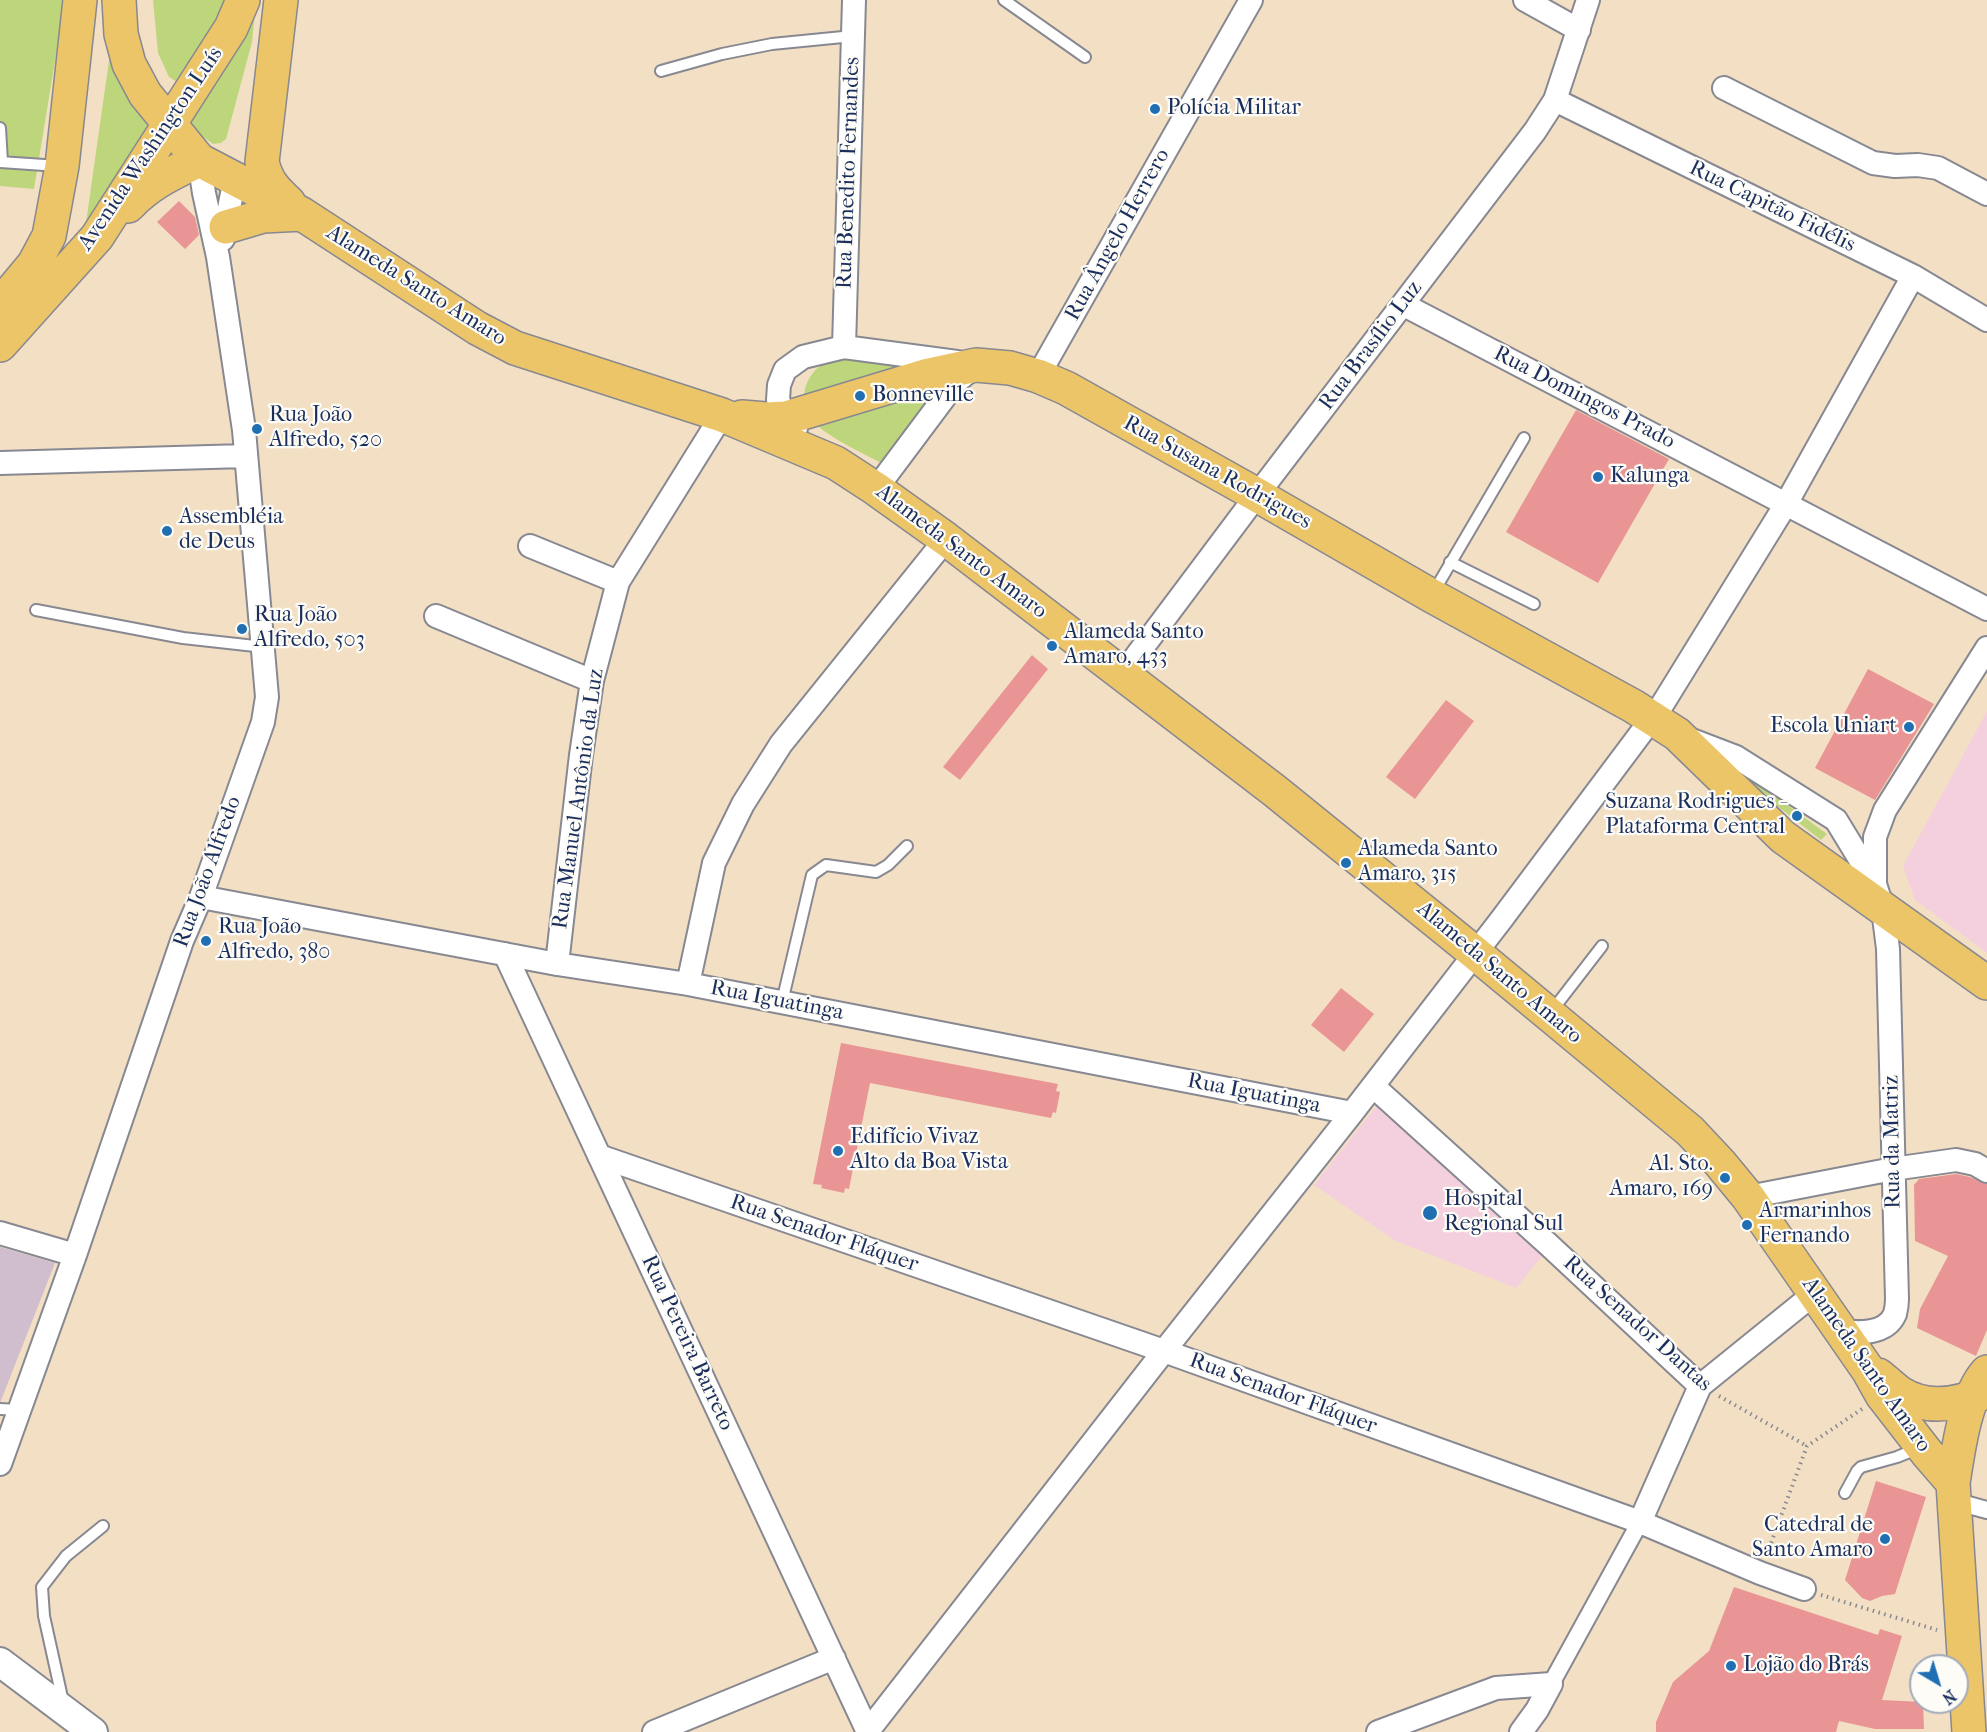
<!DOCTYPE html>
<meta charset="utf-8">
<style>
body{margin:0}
#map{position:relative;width:1987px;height:1732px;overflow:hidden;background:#f3e0c4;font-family:"IM FELL French Canon",serif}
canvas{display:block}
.north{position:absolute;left:1909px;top:1654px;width:60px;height:60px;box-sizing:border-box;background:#fdfcf7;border:2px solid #a3aaba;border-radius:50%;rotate:142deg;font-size:16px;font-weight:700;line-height:24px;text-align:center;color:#1b2f5e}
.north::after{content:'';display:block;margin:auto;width:21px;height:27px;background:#1f6fb2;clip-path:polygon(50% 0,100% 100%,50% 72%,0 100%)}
</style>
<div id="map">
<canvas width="1987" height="1732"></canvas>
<div class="north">N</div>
</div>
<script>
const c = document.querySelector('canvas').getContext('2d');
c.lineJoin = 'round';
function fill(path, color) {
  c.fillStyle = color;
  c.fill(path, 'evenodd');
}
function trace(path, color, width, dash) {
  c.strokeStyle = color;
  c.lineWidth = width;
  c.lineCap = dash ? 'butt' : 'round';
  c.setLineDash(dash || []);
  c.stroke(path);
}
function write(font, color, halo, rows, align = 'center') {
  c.font = font + ' "IM FELL French Canon",serif';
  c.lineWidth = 4.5;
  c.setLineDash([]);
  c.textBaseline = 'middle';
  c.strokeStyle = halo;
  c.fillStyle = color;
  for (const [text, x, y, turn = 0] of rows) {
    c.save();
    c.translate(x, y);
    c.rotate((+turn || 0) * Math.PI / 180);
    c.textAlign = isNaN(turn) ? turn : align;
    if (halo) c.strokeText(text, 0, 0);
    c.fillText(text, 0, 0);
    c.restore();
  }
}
fill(new Path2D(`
 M1987,711V953L1915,900L1903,866Z
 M1379,1103L1547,1250L1516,1288L1396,1241L1314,1185Z`), '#f4cfdd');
fill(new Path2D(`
 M0,1247L55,1263L0,1403Z`), '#d0bdcd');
fill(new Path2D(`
 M0,0H65L34,189L0,186Z
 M153,0H234L182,85L169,77L158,53Z
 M116,11L154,122L85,230Z
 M255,11L252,42L226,139L221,143L213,144L185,123Z
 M848,350L961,368L891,468C869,456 821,435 808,416C802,407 803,399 805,389C811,367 829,359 848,350Z
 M1752,779L1827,834L1821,840L1749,784Z`), '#bdd67b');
fill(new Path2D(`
 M179,201L195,217L199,235L185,249L157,222Z
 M1576,410L1669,459L1598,583L1506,532Z
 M1032,655L1048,669L960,780L943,767Z
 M1868,669L1934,704L1875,800L1815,768Z
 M1446,700L1474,721L1415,799L1386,777Z
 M1341,988L1374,1014L1344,1052L1311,1025Z
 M841,1043L1058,1084L1056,1091L1060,1092L1056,1113L1053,1112L1051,1118L870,1083L849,1189L845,1188L844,1193L821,1188L822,1185L813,1184Z
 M1956,1174L1970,1177L1987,1184V1330L1976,1356L1917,1328L1920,1309L1948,1256L1915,1241L1914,1185L1919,1179Z
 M1876,1481L1926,1497L1895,1594L1882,1596L1870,1601L1862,1598L1845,1580Z
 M1734,1587L1878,1635L1880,1629L1902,1636L1882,1700L1923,1702L1924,1729H1875L1839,1721L1836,1732H1656V1722L1673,1682L1709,1651Z`), '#e99595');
const service = new Path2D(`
 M1004,0L1085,57
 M661,71L722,54L772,44L853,36
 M0,128L2,162
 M0,162L59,166
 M1450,562L1534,604
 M1433,593L1524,438
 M36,610L183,638L264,647
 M782,1002L812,875L826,865L876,872L888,865L907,846
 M1551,1012L1602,946
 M0,1409L19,1410
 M1845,1493L1857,1471L1861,1467L1897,1457L1919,1448
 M63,1702L44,1616L42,1587L66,1556L103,1526`);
const pedestrian = new Path2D(`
 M1954,1501L1987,1510
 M1551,1684L1640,1522`);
const minor = new Path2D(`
 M1525,0L1579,30
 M1724,88L1873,163L1895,166L1918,165L1938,168L1987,194
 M1555,100L1913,276L1987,320
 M223,239L235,178
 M1404,305L1987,609
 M844,347L854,0
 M1038,376L1251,0
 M796,428L786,418L778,400L779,385L785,370L803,357L844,347L957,362
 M0,463L245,456
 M876,489L956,382L975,366
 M530,546L618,582
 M436,616L592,681
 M1122,675L1257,495L1535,131L1555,100L1588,0
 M1689,739L1736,757L1836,820L1875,884L1883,909L1888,949L1897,1299C1897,1304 1896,1310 1895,1314C1886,1335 1858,1333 1841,1331
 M1875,883V837L1885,810L1987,648
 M201,897L557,964L688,984L1352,1113
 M505,954L868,1732
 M557,964L581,755L592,681L618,582L722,415
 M688,984L714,863L743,804L781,744L946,539
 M1373,1086L1550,1246L1700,1386
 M599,1156L1164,1351L1640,1522L1760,1573L1804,1589
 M1748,1197L1893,1169L1956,1160L1975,1164L1987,1171
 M0,1233L75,1255
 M0,1464L75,1255L182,941L201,897L263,722L267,697L244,430L218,257L204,193L199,160
 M1640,1522L1700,1386L1815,1293
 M868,1731L1164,1351L1352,1113L1501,920L1662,705L1786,504L1913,276
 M654,1732L834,1658
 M1378,1732L1496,1688L1551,1684
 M1521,1732L1537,1710L1551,1684`);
const tertiary = new Path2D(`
 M0,1662L93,1732`);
const primary = new Path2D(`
 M119,0L121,34L129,64L145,94L199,160L302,214L477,328L515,348L722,415L836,463L876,489L946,539L1275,791L1475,953L1690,1131L1720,1163L1748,1197L1868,1370L1882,1395L1927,1453L1953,1483
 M281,0L262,162C267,182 274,189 289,203
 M128,206C150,183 171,174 199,160
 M226,227L263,216L302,214
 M0,305L34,264L49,236L62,166L80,0
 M0,345L97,237L231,28L243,0
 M742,417L766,419L786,418L925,376L976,365L1010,368L1038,376L1066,388L1257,495L1432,596L1633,706L1677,734L1783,837L1987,983
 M1878,1375C1886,1381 1892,1387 1900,1393C1928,1411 1960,1404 1987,1391
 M1969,1732L1953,1483C1958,1451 1965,1396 1987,1372`);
trace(service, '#878891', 14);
trace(pedestrian, '#878891', 20);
trace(minor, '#878891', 26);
trace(tertiary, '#878891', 32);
trace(primary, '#878891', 36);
trace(new Path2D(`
 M1719,1396L1807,1446
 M1767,1554L1807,1446L1862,1409
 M1821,1595L1937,1630`), '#878891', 4, [1.5, 4.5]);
trace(service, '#fff', 10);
trace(pedestrian, '#fff', 16);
trace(minor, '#fff', 22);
trace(tertiary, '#fff', 28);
trace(primary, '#edc569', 33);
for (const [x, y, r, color] of [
 [1155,109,6,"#1f6fb2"],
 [860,396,6,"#1f6fb2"],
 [257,429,6,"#1f6fb2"],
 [1598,477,6,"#1f6fb2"],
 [167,531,6,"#1f6fb2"],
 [242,629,6,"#1f6fb2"],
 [1052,646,6,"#1f6fb2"],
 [1909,727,6,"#1f6fb2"],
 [1797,816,6,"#1f6fb2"],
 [1346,863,6,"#1f6fb2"],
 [206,941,6,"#1f6fb2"],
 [838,1151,6,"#1f6fb2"],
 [1725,1178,6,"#1f6fb2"],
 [1430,1213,8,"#1f6fb2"],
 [1747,1225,6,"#1f6fb2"],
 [1885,1539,6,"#1f6fb2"],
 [1731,1666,6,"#1f6fb2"]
]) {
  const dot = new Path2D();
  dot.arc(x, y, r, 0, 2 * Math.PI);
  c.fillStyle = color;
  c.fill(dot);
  trace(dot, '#fdfcf7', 2);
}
write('22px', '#1b2f5e', '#fdfcf7', [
 ["Polícia Militar",1167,109],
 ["Bonneville",872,396],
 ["Rua João",269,416],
 ["Alfredo, 520",269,441],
 ["Kalunga",1610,477],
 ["Assembléia",179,518],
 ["de Deus",179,543],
 ["Rua João",254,616],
 ["Alfredo, 503",254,641],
 ["Alameda Santo",1064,633],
 ["Amaro, 433",1064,658],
 ["Escola Uniart",1897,727,"right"],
 ["Suzana Rodrigues -",1785,803,"right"],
 ["Plataforma Central",1785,828,"right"],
 ["Alameda Santo",1358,850],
 ["Amaro, 315",1358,875],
 ["Rua João",218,928],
 ["Alfredo, 380",218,953],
 ["Edifício Vivaz",850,1138],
 ["Alto da Boa Vista",850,1163],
 ["Al. Sto.",1713,1165,"right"],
 ["Amaro, 169",1713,1190,"right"],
 ["Hospital",1444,1200],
 ["Regional Sul",1444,1225],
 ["Armarinhos",1759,1212],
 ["Fernando",1759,1237],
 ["Catedral de",1873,1526,"right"],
 ["Santo Amaro",1873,1551,"right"],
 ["Lojão do Brás",1743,1666]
], 'left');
write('22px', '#1b2f5e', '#fdfcf7', [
 ["Avenida Washington Luís",151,149,-56],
 ["Rua Benedito Fernandes",849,173,-88],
 ["Rua Capitão Fidélis",1772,207,26],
 ["Rua Ângelo Herrero",1118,235,-61],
 ["Alameda Santo Amaro",416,286,32],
 ["Rua Brasílio Luz",1371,346,-53],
 ["Rua Domingos Prado",1584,398,27],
 ["Rua Susana Rodrigues",1217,473,29],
 ["Alameda Santo Amaro",961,552,37],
 ["Rua Manuel Antônio da Luz",579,799,-82],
 ["Rua João Alfredo",208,872,-70],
 ["Alameda Santo Amaro",1499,973,40],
 ["Rua Iguatinga",777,1001,11],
 ["Rua Iguatinga",1254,1094,11],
 ["Rua da Matriz",1893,1142,-91],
 ["Rua Senador Fláquer",824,1234,19],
 ["Rua Senador Dantas",1637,1324,42],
 ["Rua Pereira Barreto",687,1343,65],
 ["Alameda Santo Amaro",1866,1365,55],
 ["Rua Senador Fláquer",1283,1394,20]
]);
</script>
